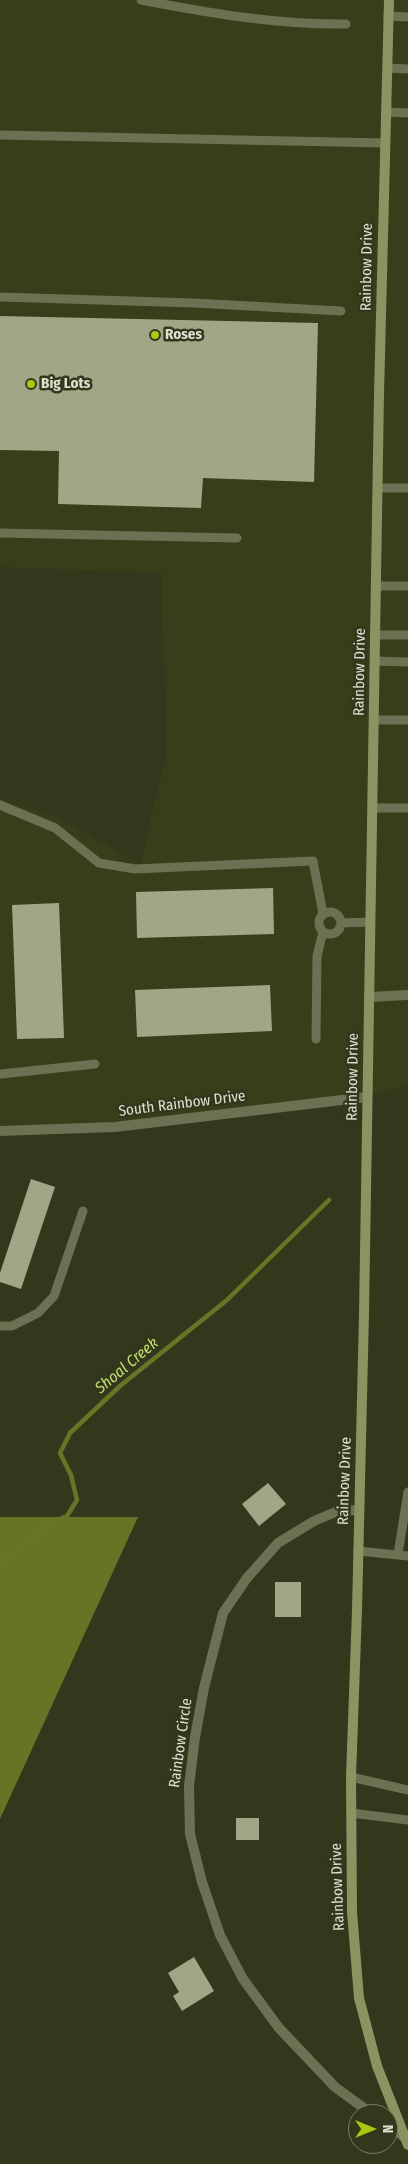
<!DOCTYPE html>
<style>
body{margin:0}
#map{position:relative;width:408px;height:2164px;overflow:hidden;background:#32381c;font-family:"Fira Sans Condensed",sans-serif}
canvas{display:block}
.north{position:absolute;left:348px;top:2104px;width:50px;height:50px;box-sizing:border-box;background:#32381c;border:1px solid #767c64;border-radius:50%;rotate:90deg;font-size:14px;font-weight:700;line-height:20px;text-align:center;color:#dce1d0}
.north::after{content:'';display:block;margin:auto;width:18px;height:22px;background:#acc613;clip-path:polygon(50% 0,100% 100%,50% 72%,0 100%)}
</style>
<div id="map">
<canvas width="408" height="2164"></canvas>
<div class="north">N</div>
</div>
<script>
const c = document.querySelector('canvas').getContext('2d');
c.lineJoin = 'round';
function fill(path, color) {
  c.fillStyle = color;
  c.fill(path, 'evenodd');
}
function trace(path, color, width, dash) {
  c.strokeStyle = color;
  c.lineWidth = width;
  c.lineCap = dash ? 'butt' : 'round';
  c.setLineDash(dash || []);
  c.stroke(path);
}
function write(font, color, halo, rows, align = 'center') {
  c.font = font + ' "Fira Sans Condensed",sans-serif';
  c.lineWidth = 5;
  c.setLineDash([]);
  c.textBaseline = 'middle';
  c.strokeStyle = halo;
  c.fillStyle = color;
  for (const [text, x, y, turn = 0] of rows) {
    c.save();
    c.translate(x, y);
    c.rotate((+turn || 0) * Math.PI / 180);
    c.textAlign = isNaN(turn) ? turn : align;
    if (halo) c.strokeText(text, 0, 0);
    c.fillText(text, 0, 0);
    c.restore();
  }
}
fill(new Path2D(`
 M0,0H408V1086L361,1097L115,1127H0V799L57,817L140,864L167,753L161,573L0,567Z`), '#373e1a');
fill(new Path2D(`
 M0,1517H138L0,1819Z`), '#667525');
trace(new Path2D(`
 M0,1565L49,1523L67,1516L77,1500L71,1475L60,1453L70,1433L120,1386L227,1300L329,1200`), '#677626', 4.5);
fill(new Path2D(`
 M0,316L318,323L314,482L203,478L201,508L58,504L59,451L0,450Z
 M273,888L274,934L137,938L136,892Z
 M59,903L64,1038L17,1039L12,905Z
 M270,985L272,1031L137,1037L135,990Z
 M31,1179L55,1187L21,1289L0,1282V1273Z
 M268,1483L286,1504L259,1526L242,1504Z
 M275,1582H301V1617H275Z
 M236,1818H259V1840H236Z
 M194,1957L214,1991L182,2011L173,1996L179,1992L168,1973Z`), '#9fa787');
trace(new Path2D(`
 M141,0C209,13 278,25 346,24
 M388,16L408,17
 M387,68L408,69
 M386,112L408,113
 M0,135L385,143
 M0,297L194,303L341,311
 M378,488H408
 M0,533L237,538
 M377,586H408
 M376,635H408
 M376,661L408,662
 M375,720H408
 M0,805L55,828L99,863L135,869L313,861L323,914
 M373,808H408
 M319 923a11 11 0 1 1 22 0a11 11 0 1 1-22 0Z
 M341,923L370,922
 M316,1039L317,956L323,932
 M1,1074L95,1064
 M0,1326H12L38,1313L54,1296L83,1211
 M358,1551L408,1556
 M398,1554L408,1492
 M351,1777L408,1790
 M351,1813L408,1820`), '#6b7253', 9);
trace(new Path2D(`
 M369,997L408,995
 M0,1131L115,1127L367,1097
 M359,1510L338,1511L314,1521L278,1543L247,1578L223,1613L204,1688L195,1737L189,1786L190,1834L202,1882L220,1935L243,1979L279,2028L335,2087L372,2114
 M388,2125L404,2137`), '#6b7253', 10);
trace(new Path2D(`
 M389,0L379,394L364,1313L357,1610L351,1777L352,1912L359,1998L377,2066L408,2145`), '#899462', 10);
for (const [x, y, r, color] of [
 [155,335,5,"#acc613"],
 [31,384,5,"#acc613"]
]) {
  const dot = new Path2D();
  dot.arc(x, y, r, 0, 2 * Math.PI);
  c.fillStyle = color;
  c.fill(dot);
  trace(dot, '#32381c', 2);
}
write('15px', '#dce1d0', '#32381c', [
 ["Rainbow Drive",367,267,-89],
 ["Rainbow Drive",360,672,-89],
 ["Rainbow Drive",353,1077,-89],
 ["South Rainbow Drive",182,1104,-7],
 ["Rainbow Drive",345,1481,-88],
 ["Rainbow Circle",181,1743,-82],
 ["Rainbow Drive",338,1887,-92]
]);
write('bold 15px', '#dce1d0', '#32381c', [
 ["Roses",165,335],
 ["Big Lots",41,384]
], 'left');
write('italic 16px', '#c7dd72', '#32381c', [
 ["Shoal Creek",127,1366,-40]
]);
</script>
